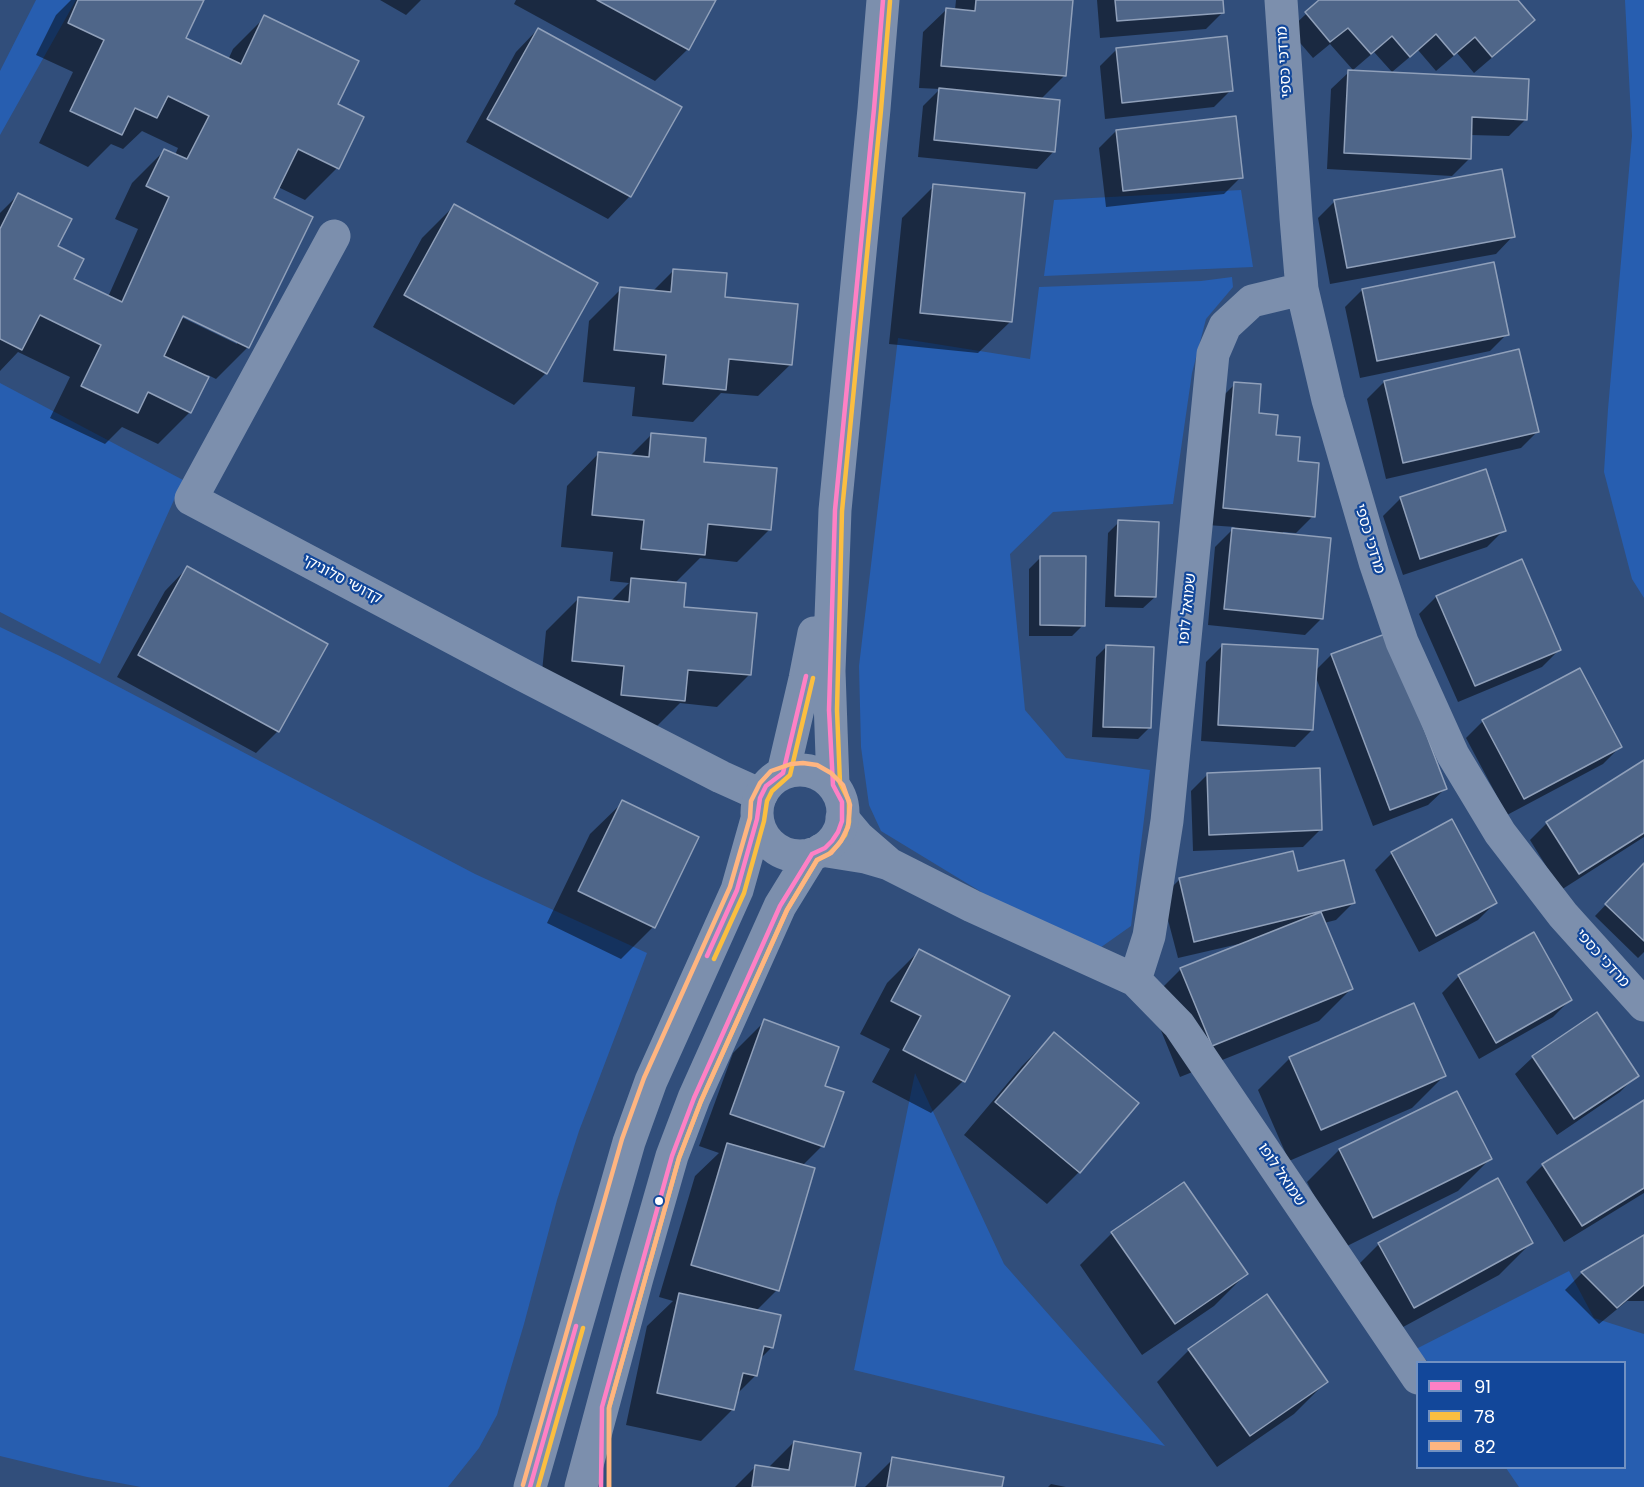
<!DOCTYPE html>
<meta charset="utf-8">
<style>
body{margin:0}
#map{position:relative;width:1644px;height:1487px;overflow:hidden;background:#314e7b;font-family:Poppins,sans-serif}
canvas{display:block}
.legend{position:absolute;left:1416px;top:1361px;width:210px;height:108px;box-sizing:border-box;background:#12479a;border:2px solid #7191c2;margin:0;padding:8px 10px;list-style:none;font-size:18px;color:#fff}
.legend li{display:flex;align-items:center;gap:12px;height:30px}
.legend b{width:30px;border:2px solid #7191c2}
</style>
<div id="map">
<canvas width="1644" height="1487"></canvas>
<ul class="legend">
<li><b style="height:8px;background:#ff80c5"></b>91</li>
<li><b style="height:8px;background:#fbbe40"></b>78</li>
<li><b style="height:8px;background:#ffb580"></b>82</li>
</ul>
</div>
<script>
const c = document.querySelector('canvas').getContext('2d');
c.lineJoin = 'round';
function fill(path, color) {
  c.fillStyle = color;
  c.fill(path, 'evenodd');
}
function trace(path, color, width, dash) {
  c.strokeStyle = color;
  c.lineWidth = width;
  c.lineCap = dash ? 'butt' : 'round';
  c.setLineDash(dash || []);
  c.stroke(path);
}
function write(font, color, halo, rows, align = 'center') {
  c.font = font + ' Poppins,"Noto Sans Hebrew",sans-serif';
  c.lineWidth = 4.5;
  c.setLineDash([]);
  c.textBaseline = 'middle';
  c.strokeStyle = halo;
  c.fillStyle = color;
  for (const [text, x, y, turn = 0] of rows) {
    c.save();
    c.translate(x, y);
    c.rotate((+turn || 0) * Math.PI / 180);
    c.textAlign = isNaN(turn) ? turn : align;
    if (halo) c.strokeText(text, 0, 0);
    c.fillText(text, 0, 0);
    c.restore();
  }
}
fill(new Path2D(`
 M36,0H76L0,135V71Z
 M1625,0H1644V598L1632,579L1604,472L1608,409L1632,136Z
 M1241,190L1253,267L1044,276L1054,200Z
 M1232,277L1233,287L1206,319L1192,373L1173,504L1053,512L1010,554L1025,710L1066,758L1150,770L1131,926L1097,950L1001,904L881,831L869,805L861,747L859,666L898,338L1030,359L1039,287L1201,281Z
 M0,383L183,480L100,664L0,612Z
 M0,627L60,656L475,874L647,953L579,1131L557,1200L524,1324L497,1415L479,1448L448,1487H141L87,1477L0,1456Z
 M915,1073L1004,1264L1165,1446L854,1370Z
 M1569,1271L1594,1318L1644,1334V1487H1519L1506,1468H1624V1362H1428L1416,1349Z`), '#275eb0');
fill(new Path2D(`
 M71,0H202L184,38L228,60L233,49L265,17L336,105L337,168L305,200L278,187L272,199L248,347L216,379L208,375L190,412L158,444L122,427L105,444L50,418L70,377L18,352L0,371V213L18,195L56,247L72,280L108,297L138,229L115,219L132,183L164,151L175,155L178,148L142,131L123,149L111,144L88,167L39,143L73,72L36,55L56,15ZM177,311L237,340V344L175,314Z
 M380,0H421L406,15Z
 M516,0H715L688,49L655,81L514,4Z
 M956,0H1071L1065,75L1041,99L1054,151L1037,169L918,157L923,106L940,89L919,88L923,32L946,10H955Z
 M1097,0H1222L1223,12L1206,29L1100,38Z
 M1321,0H1516L1533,20L1516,37L1474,73L1457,53L1436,71L1418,50L1392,72L1374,52L1353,70L1330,44L1313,58L1289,30Z
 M538,29L630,196L608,219L466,142L516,52Z
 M1117,49L1231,90L1214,107L1105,119L1100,66Z
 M1349,72L1526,119L1509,136L1470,135L1469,159L1452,176L1327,169L1331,89Z
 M1116,131L1241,177L1224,194L1106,207L1099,148Z
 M934,186L1011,321L978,353L889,344L902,218Z
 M1335,201L1513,236L1496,254L1330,284L1318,218Z
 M454,206L546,373L514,405L373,327L422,238Z
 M674,270L723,298L791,364L758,396L721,393L693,422L632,416L635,387L583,382L589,321L621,289L652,292Z
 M1362,290L1507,334L1490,351L1360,378L1345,307Z
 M1384,382L1538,431L1521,448L1386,479L1367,399Z
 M1235,384L1257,415L1296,462L1313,516L1296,533L1283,532L1282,535L1322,618L1305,635L1208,625L1215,547L1235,527L1207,525L1218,401Z
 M652,434L702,463L769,530L737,562L700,558L674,584L682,608L749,675L717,707L680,703L651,732L540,692L546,631L578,599L610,602L629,583L610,581L613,552L561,547L567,486L599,453L630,456Z
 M1485,471L1504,530L1487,547L1403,575L1383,516L1400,499Z
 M1119,522L1155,597L1143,608L1105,607L1108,533Z
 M1041,557L1083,625L1072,636H1029V569Z
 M1522,561L1559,650L1542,667L1458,702L1419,614L1436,597Z
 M187,568L278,731L256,753L117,677L165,591Z
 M1387,634L1446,788L1428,805L1373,826L1315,675L1312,730L1295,747L1201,741L1206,662L1223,645L1315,671L1331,655Z
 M1107,646L1149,728L1138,739L1092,737L1096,657Z
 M1483,721L1620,747L1603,764L1507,815L1466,738Z
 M1644,761V837L1561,890L1530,840L1547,823Z
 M1208,774L1320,830L1303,847L1193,851L1191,791Z
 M623,802L653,927L621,959L547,923L590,834Z
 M1392,853L1495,903L1478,920L1419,952L1375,870Z
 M1644,865V952L1638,958L1595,916Z
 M1297,873L1353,903L1336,920L1324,923L1351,989L1319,1021L1180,1077L1149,1001L1181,969L1243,944V943L1178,958L1162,897L1179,880Z
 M919,951L963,1081L931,1113L872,1082L890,1049L860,1034L887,983Z
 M1459,976L1570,1000L1553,1017L1479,1059L1442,993Z
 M1596,1014L1637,1075L1620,1092L1557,1135L1515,1074L1533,1057Z
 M765,1021L823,1087L842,1093L822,1146L802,1166L777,1290L756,1311L772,1347L759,1360L756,1375L736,1395L733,1409L701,1441L626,1425L647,1326L673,1301L659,1297L695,1176L719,1153L699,1146L733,1053Z
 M1054,1034L1079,1172L1047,1204L964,1135L1022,1066Z
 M1290,1058L1444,1076L1412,1108L1289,1161L1258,1090Z
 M1457,1093L1490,1159L1458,1191L1341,1249L1307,1182L1339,1150Z
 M1644,1102V1193L1564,1242L1526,1182L1543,1165Z
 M1112,1233L1246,1274L1214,1306L1142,1355L1080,1265Z
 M1644,1237V1301H1627L1599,1324L1565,1290L1582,1273Z
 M1531,1243L1499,1275L1381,1339L1347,1276L1379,1244Z
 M1189,1350L1326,1382L1294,1414L1217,1467L1157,1382Z
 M794,1442L854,1487H735L756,1466L768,1468Z
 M893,1459L1000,1487H865Z
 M1051,1484L1066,1487H1048Z`), '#0007');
const building = new Path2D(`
 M78,0H204L186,38L241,64L264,15L359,61L338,104L364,117L339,169L298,149L274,198L313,217L249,348L183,316L164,356L209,377L191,413L148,392L138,413L81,386L101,345L40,315L22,350L0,339V229L18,193L72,219L58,246L84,259L74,279L122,302L169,197L146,186L164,149L187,159L209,116L168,96L157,118L135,108L122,135L70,111L104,40L68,23Z
 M597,0H716L689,50Z
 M976,0H1073L1066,76L941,66L946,8L975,11Z
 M1115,0H1223L1224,13L1117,21Z
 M1319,0H1518L1535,20L1492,57L1475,37L1454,55L1436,34L1410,57L1392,36L1371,54L1348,28L1330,42L1305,12Z
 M538,28L682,107L631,197L487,119Z
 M1227,36L1233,91L1122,103L1116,48Z
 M1348,70L1529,79L1527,120L1472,117L1471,159L1344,153Z
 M939,88L1060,100L1055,152L934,140Z
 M1236,116L1243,178L1123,191L1116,130Z
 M1502,169L1515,237L1347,268L1334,200Z
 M933,184L1025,193L1012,322L920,313Z
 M454,204L598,283L547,374L404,295Z
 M1494,262L1509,335L1377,361L1362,289Z
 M673,269L727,273L725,297L798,304L792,365L729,359L726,390L663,384L666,355L614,350L620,287L671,292Z
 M1519,349L1539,432L1403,463L1384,381Z
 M1234,382L1261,384L1259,413L1278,415L1276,435L1300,437L1298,461L1319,463L1315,517L1223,508Z
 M651,433L706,438L704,462L777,468L771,530L708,524L705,555L641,549L644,520L592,515L598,452L649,457Z
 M1486,469L1506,531L1420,559L1400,497Z
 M1118,520L1159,522L1156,597L1115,596Z
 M1232,528L1331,538L1323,619L1224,609Z
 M1040,556H1086L1085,626L1040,625Z
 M1522,559L1561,650L1475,686L1436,596Z
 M187,566L328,644L279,732L138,655Z
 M631,578L686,583L684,607L757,613L751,675L688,670L685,701L621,695L624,666L572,661L578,597L629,602Z
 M1388,633L1447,789L1390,810L1331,654Z
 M1222,644L1318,649L1313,730L1218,725Z
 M1106,645L1154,647L1151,728L1103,727Z
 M1580,668L1622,747L1524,799L1482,720Z
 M1644,760V833L1579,874L1546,822Z
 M1320,768L1322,830L1209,835L1207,773Z
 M622,800L699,837L655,928L578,891Z
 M1452,819L1497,903L1436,936L1391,852Z
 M1293,851L1298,871L1344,860L1355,903L1194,942L1179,878Z
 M1644,863V941L1605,904Z
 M1321,912L1353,989L1212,1046L1180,968Z
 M1534,932L1572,1000L1496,1043L1458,975Z
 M919,949L1010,996L965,1082L903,1050L921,1016L891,1001Z
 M1414,1003L1446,1076L1321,1130L1289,1057Z
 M1597,1012L1639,1076L1574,1119L1532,1056Z
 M764,1019L839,1047L825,1086L844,1092L824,1147L730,1114Z
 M1054,1032L1139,1103L1080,1173L995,1102Z
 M1457,1091L1492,1159L1373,1218L1339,1149Z
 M1644,1100V1188L1582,1226L1542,1164Z
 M727,1143L815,1168L779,1291L691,1265Z
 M1498,1178L1533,1243L1414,1308L1378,1243Z
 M1184,1182L1248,1274L1175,1324L1111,1232Z
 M1644,1235V1285L1617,1308L1581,1272Z
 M679,1293L781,1315L773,1348L764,1346L757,1376L743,1373L734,1410L657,1393Z
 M1267,1294L1328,1382L1250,1436L1188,1349Z
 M794,1441L861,1453L855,1487H752L755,1465L789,1470Z
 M892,1457L1004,1477L1002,1487H887Z`);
fill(building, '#4f6689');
trace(building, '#90a0ba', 1.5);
trace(new Path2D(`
 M1281,0L1296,218L1302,289L1328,400L1375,562L1402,642L1453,755L1500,833L1563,915L1644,1005
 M334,236L191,499L523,675L721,777L761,795
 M842,818L858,837L888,863
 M821,850L865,857L889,864L972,906L1135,980L1179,1025L1418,1378
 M1135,980L1149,936L1167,821L1213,354L1225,326L1252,301L1302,289`), '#7c8fad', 33);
trace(new Path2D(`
 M757 813a43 43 0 1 1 86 0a43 43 0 1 1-86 0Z
 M783,773L805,679L814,633
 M833,785L829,671L835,510L874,109L883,0
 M530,1487L629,1142L651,1081L737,890L757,819
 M581,1487L637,1278L672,1156L694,1098L780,906L812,854`), '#7c8fad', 33);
trace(new Path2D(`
 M707,956L737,890L757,819L760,798L766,786L783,773L806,676
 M530,1487L576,1326
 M601,1487L602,1407L672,1156L694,1098L780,906L812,854L825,848L832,841L838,832L842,821V802L833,785L829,710L835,510L874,109L883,0`), '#ff80c5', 4.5);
trace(new Path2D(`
 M714,959L744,893L764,821L767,801L772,791L790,775L813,678
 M538,1487L583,1328
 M609,1487V1408L679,1158L701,1101L787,910L817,860L829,854L838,845L845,835L849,822V801L840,783L837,710L842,511L881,110L890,1`), '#fbbe40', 4.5);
trace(new Path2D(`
 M523,1485L622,1139L644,1078L730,887L750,818L751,801L760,783L771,771L791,764L803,763L817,765L831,773L843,785L850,805L848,827L841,841L831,853L817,860L787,910L701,1101L679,1158L609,1408V1487`), '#ffb580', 4.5);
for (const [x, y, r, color] of [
 [659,1201,5,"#fff"]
]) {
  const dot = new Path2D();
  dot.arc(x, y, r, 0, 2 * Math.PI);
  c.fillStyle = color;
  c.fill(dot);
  trace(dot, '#12479a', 2);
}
write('15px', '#fff', '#12479a', [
 ["מרדכי כספי",1285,62,-94],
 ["מרדכי כספי",1369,539,73],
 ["קדושי סלוניקי",342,580,28],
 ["שמואל לופו",1188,609,-84],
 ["מרדכי כספי",1602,959,48],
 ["שמואל לופו",1281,1175,56]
]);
</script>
